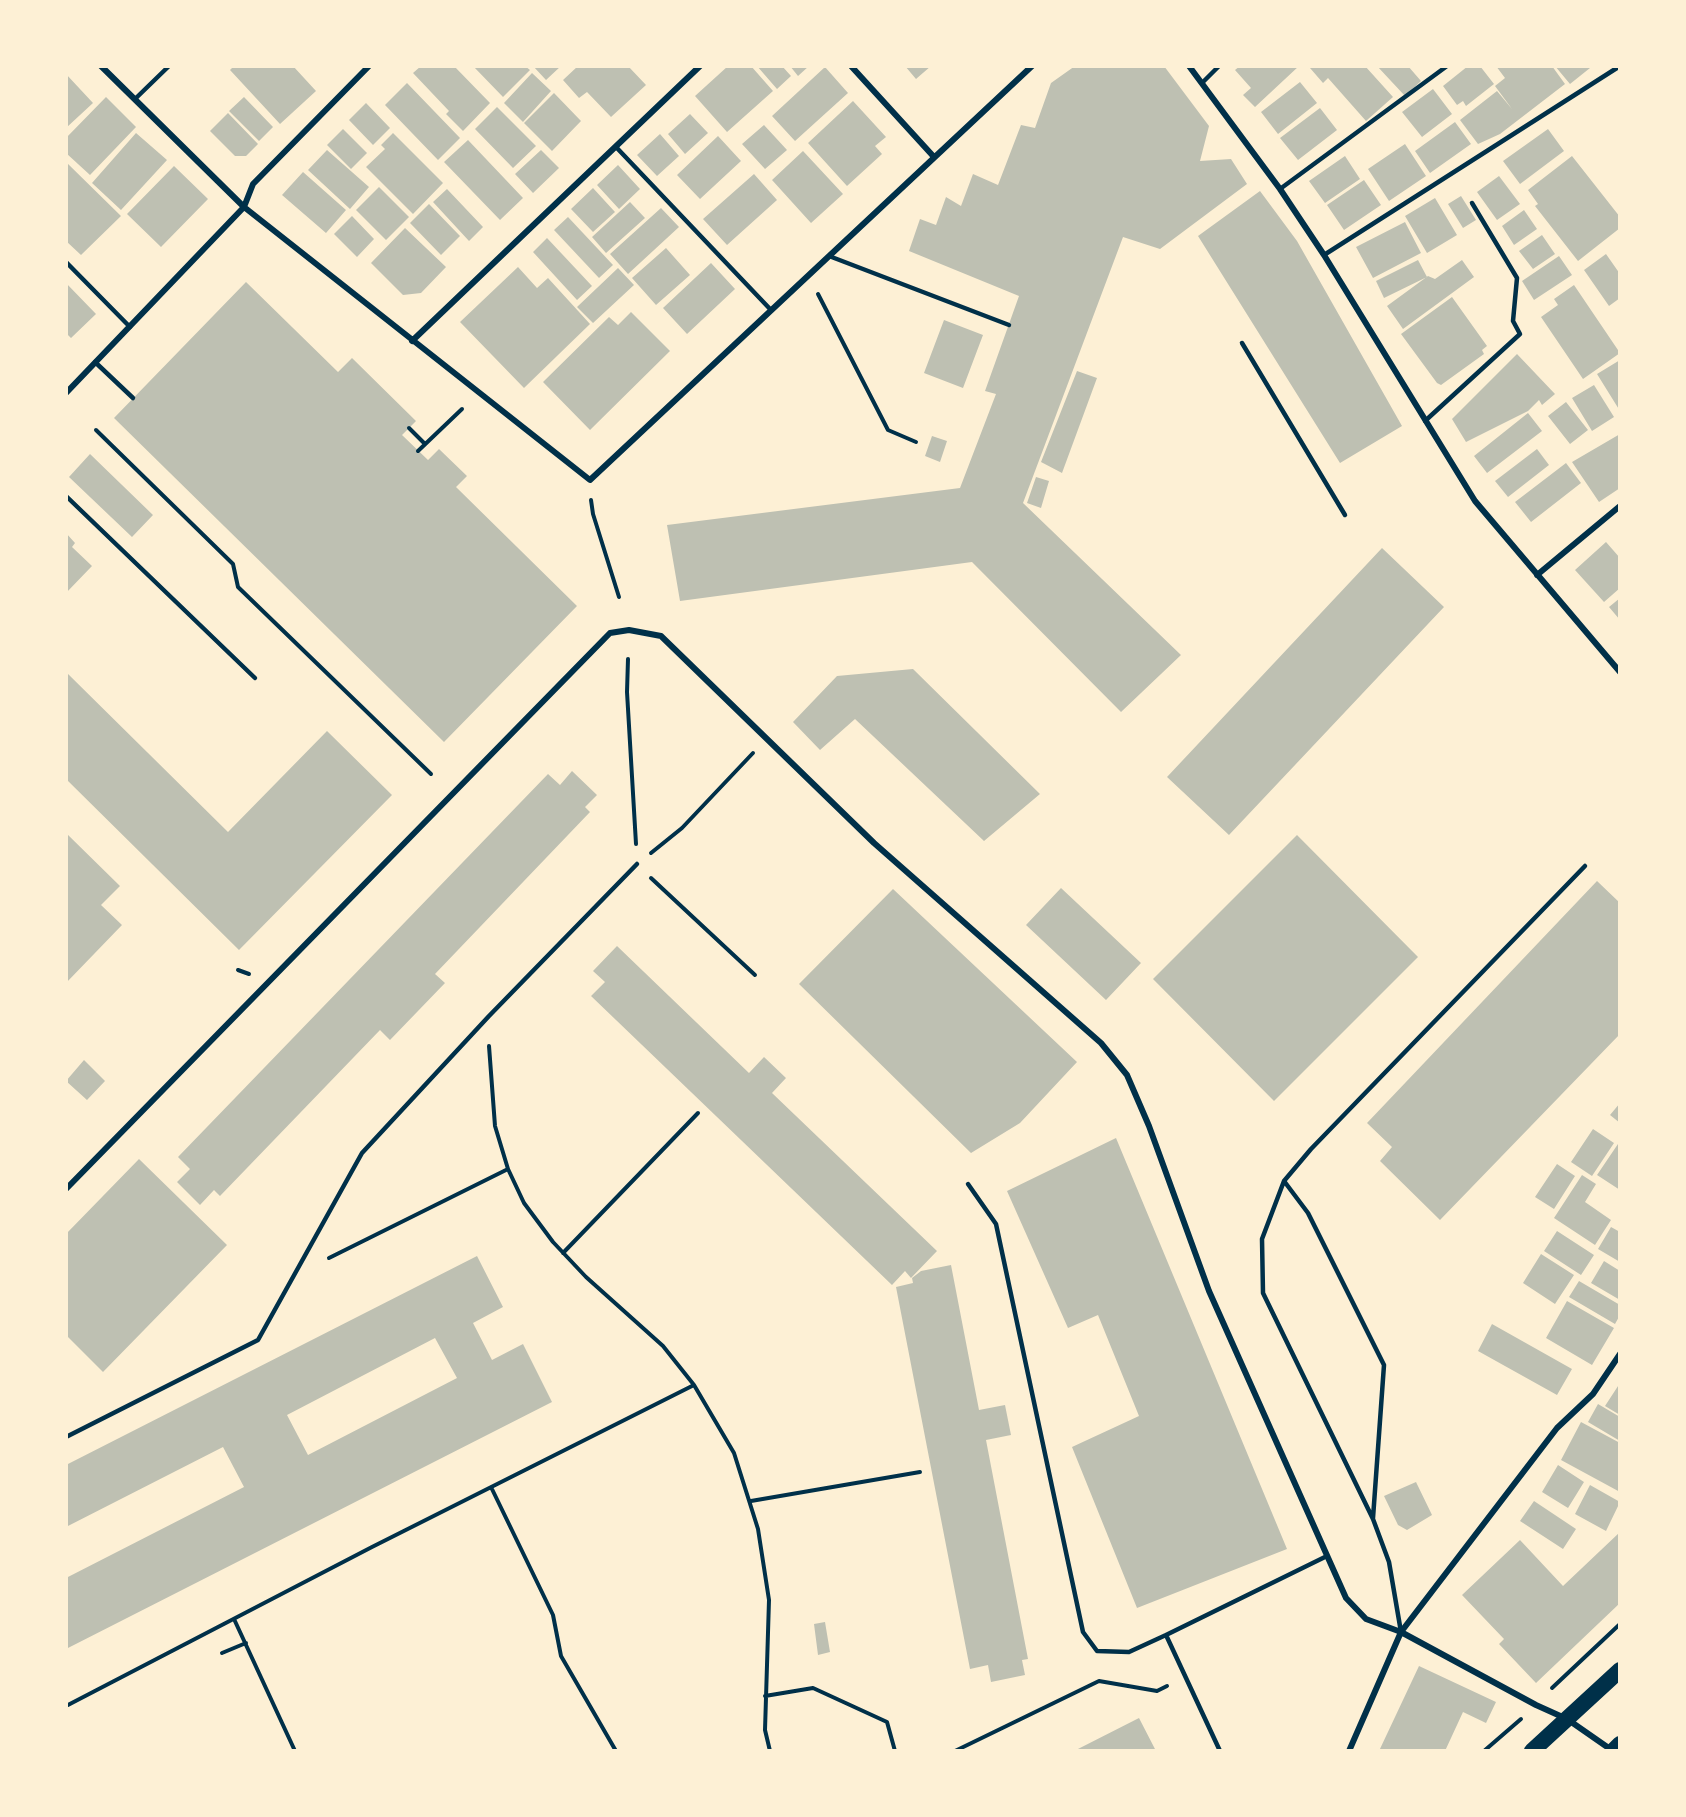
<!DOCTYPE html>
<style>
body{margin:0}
#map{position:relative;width:1686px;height:1817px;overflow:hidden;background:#fdf0d5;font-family:Mulish,sans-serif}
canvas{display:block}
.frame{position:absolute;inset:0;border:68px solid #fdf0d5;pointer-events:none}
</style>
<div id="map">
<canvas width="1686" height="1817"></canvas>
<div class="frame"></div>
</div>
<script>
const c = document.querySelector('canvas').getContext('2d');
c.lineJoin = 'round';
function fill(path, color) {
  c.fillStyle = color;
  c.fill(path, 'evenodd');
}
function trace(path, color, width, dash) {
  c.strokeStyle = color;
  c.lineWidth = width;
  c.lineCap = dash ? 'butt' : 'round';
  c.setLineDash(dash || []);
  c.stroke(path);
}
fill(new Path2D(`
 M234,66H293L316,91L280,124L230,70Z
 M421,66H454L490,103L463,131L446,114L449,111L413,73Z
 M473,66H525L530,70L503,97Z
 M533,66H561L546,80Z
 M578,66H628L646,85L611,117L587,92L579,98L563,80Z
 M728,66H751L773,91L727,132L695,96Z
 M757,66H782L791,76L777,89Z
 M790,66H809L798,76Z
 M905,66H931L916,79Z
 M1075,66H1164L1209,126L1200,161L1231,159L1247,184L1160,249L1123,237L1023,503L1181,655L1121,712L972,562L680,601L667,525L960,488L996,394L985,391L1019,296L909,251L920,219L936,225L946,197L961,206L973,174L998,185L1021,125L1035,128L1051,83Z
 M1240,66H1299L1255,107L1243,95L1251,88L1235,70Z
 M1311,66H1365L1393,97L1366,121L1328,78L1323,83L1310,68Z
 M1377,66H1408L1421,81L1405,96Z
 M1468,66H1480L1494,84L1466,106L1463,101L1457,105L1443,86Z
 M1496,66H1552L1565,84L1500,134L1478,144L1460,120L1497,91L1512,109L1495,86L1505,78Z
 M1555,66H1588L1590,68L1570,84Z
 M825,67L848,93L795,141L772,116Z
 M532,73L551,91L523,122L504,103Z
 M66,74L93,103L66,128Z
 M1300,82L1317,103L1278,134L1261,112Z
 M407,83L460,138L438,160L385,105Z
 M1433,89L1452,114L1422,137L1402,112Z
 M554,93L581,121L552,151L524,123Z
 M106,97L136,127L90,175L66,153V138Z
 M244,97L273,127L259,141L229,111Z
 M853,101L886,137L875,146L882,154L847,186L808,143Z
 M366,103L390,128L373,145L349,120Z
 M497,107L536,146L513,168L475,129Z
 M1320,108L1337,130L1298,160L1280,138Z
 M228,113L258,144L246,156H235L210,131Z
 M690,114L708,133L685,154L668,134Z
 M1455,122L1471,144L1430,173L1415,151Z
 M764,125L787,150L765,169L742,144Z
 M343,129L367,153L351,169L327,145Z
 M1548,129L1564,151L1520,184L1503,161Z
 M136,133L167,160L121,210L92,183Z
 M393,133L443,183L413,214L366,167L385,149L381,145Z
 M660,134L679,156L657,176L637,155Z
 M718,136L741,161L700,199L677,175Z
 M468,140L523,198L500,220L444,162Z
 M1405,144L1426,176L1389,201L1368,169Z
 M327,150L369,187L350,209L308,170Z
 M541,150L559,168L533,193L515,174Z
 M803,151L843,194L811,223L772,180Z
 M1345,156L1360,179L1325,203L1309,181Z
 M1572,156L1620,217V228L1578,261L1535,206L1538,204L1528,190Z
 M66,162L121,216L81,255L66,241Z
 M618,165L640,189L619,209L597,185Z
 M174,166L208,199L161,247L127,214Z
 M303,172L346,210L326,233L282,195Z
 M754,174L777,200L727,245L703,219Z
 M1499,176L1520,204L1497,220L1477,192Z
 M1364,180L1381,205L1344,230L1327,205Z
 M379,187L409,217L386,240L356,210Z
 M593,188L615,212L593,232L571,209Z
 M447,189L483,227L469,241L433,202Z
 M1260,191L1297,241L1402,426L1340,463L1198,236Z
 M1461,196L1476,220L1463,228L1448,204Z
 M1435,198L1457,235L1427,253L1405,216Z
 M630,202L645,218L606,253L592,237Z
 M429,204L460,236L441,255L410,223Z
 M661,208L679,227L628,274L610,254Z
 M1524,210L1537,229L1514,245L1502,226Z
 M352,216L374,239L357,257L334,234Z
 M568,217L613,265L599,278L554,230Z
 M1405,222L1421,253L1373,278L1356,247Z
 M405,228L446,267L421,293L403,295L371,263Z
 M1542,235L1555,254L1533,269L1519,251Z
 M547,238L592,286L577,300L533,252Z
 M666,248L690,275L656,305L632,278Z
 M1606,254L1620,274V298L1609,306L1584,270Z
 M1559,256L1572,275L1534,300L1522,281Z
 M1418,260L1427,277L1384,298L1376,281Z
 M1462,260L1474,277L1403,329L1387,306L1428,276L1435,279Z
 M711,263L735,289L687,334L663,308Z
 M518,267L537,288L548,278L590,324L524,388L460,322Z
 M618,268L634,285L593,323L577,307Z
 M246,282L338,372L352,358L416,421L402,435L428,460L439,449L467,476L456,487L577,606L444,742L114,418Z
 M66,283L96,314L71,338L66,333Z
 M1574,285L1620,353L1583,379L1541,317L1558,305L1554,299Z
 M1452,297L1487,346L1482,350L1484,354L1441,385L1437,383L1401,334Z
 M631,312L670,351L590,430L543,382L609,317L618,325Z
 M944,320L983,335L963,388L924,373Z
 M1517,354L1555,394L1542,405L1539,400L1528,411L1466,442L1452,419Z
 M1620,360V411L1597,374Z
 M1077,371L1097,378L1062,473L1041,462Z
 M1594,385L1614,417L1592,431L1572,398Z
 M1566,402L1588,430L1570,444L1548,416Z
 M1528,413L1542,431L1487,473L1474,456Z
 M1620,434V488L1599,502L1572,462Z
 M932,436L947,441L940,462L925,456Z
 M1537,449L1549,465L1508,497L1495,481Z
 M90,454L153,515L132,537L69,477Z
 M1566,463L1581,483L1531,522L1515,502Z
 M1036,477L1049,481L1041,508L1027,503Z
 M66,533L75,543L72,547L92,566L66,593Z
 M1606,542L1620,558V588L1604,602L1575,570Z
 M1382,548L1444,607L1229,835L1167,777Z
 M1620,598V620L1609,607Z
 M913,669L1040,794L984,841L855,719L820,750L793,722L837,676Z
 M66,672L228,832L327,731L392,795L239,950L66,779Z
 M572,771L597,795L585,807L590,812L435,974L445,983L390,1040L380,1030L220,1196L214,1190L200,1205L177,1182L190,1169L178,1157L548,774L560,785Z
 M66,833L120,886L101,905L122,925L66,983Z
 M1297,835L1418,957L1274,1101L1153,979Z
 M1597,881L1620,903V1034L1440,1220L1380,1161L1392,1147L1367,1123Z
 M1061,888L1141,963L1106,1000L1026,925Z
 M893,889L1077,1062L1020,1123L971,1153L799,984Z
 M617,946L749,1073L764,1057L786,1078L772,1093L937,1251L911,1278L905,1271L892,1285L591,996L605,982L593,971Z
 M84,1060L105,1081L87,1100L66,1081Z
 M1620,1103V1123L1610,1115Z
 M1593,1129L1614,1143L1592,1176L1571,1162Z
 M1116,1138L1287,1549L1137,1608L1072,1447L1139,1416L1098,1315L1068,1328L1007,1191Z
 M1620,1141V1190L1597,1175Z
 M139,1159L227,1245L103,1372L66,1335V1234Z
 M1557,1164L1575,1176L1554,1209L1535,1197Z
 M1582,1175L1596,1184L1585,1202L1611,1220L1595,1245L1554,1218Z
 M1611,1227L1620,1232V1262L1598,1249Z
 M1557,1231L1594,1255L1581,1275L1544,1251Z
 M1541,1254L1574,1275L1555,1304L1523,1283Z
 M477,1256L503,1307L473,1323L492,1360L523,1344L552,1402L66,1649V1578L244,1487L223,1447L66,1527V1465ZM435,1338L457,1378L308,1455L287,1415Z
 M1604,1261L1620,1271V1300L1591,1283Z
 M951,1265L979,1410L1005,1405L1011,1435L986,1440L1028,1659L1022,1660L1025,1675L991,1682L988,1665L970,1669L896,1287L913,1283L912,1278L921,1271Z
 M1579,1281L1620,1305V1315L1615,1324L1569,1297Z
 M1567,1301L1614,1328L1592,1365L1546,1338Z
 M1492,1324L1572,1369L1557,1395L1478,1351Z
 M1620,1383V1415L1605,1406Z
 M1598,1404L1620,1417V1441L1588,1422Z
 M1581,1422L1620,1443V1492L1561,1460Z
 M1558,1465L1584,1482L1568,1508L1542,1492Z
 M1416,1482L1432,1515L1407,1530L1398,1525L1384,1496Z
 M1590,1485L1620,1502L1606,1531L1575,1514Z
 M1534,1501L1576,1529L1563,1549L1520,1521Z
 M1620,1532V1603L1536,1683L1499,1644L1504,1639L1462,1595L1520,1540L1563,1586Z
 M825,1622L830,1652L818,1655L814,1624Z
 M1419,1666L1496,1702L1486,1723L1463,1712L1445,1751H1379Z
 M1139,1718L1156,1751H1074Z`), '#bec0b2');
trace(new Path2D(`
 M818,294L888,430L916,442
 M409,428L425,444
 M96,430L233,564L238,587L431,774
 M418,451L462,409
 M591,500L593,514L619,597
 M628,659L627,692L636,844
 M651,853L682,828L753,753
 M651,878L755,975
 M238,970L249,974
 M489,1046L495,1126L508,1169L524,1203L553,1242L586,1277L663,1346L694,1385L734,1453L758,1529L769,1600L765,1730L770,1751
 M563,1253L698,1113
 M329,1258L508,1169
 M491,1487L553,1615L561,1656L616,1751
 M751,1501L920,1472
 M234,1619L295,1751
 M222,1653L246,1643
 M1552,1688L1620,1624
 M765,1696L813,1688L887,1722L895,1751
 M66,1706L372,1547L694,1385
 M955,1751L1099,1681L1157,1691L1167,1686
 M1484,1751L1521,1719`), '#003049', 4);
trace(new Path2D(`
 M1202,83L1219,66
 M135,99L169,66
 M616,147L770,309
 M1280,189L1447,66
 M1324,255L1620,66
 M829,256L1009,325
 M66,262L130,327
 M1242,343L1345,515
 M95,362L133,398
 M1425,421L1520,334L1513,321L1517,278L1472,203
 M66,496L255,678
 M1284,1181L1308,1213L1384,1365L1373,1518
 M968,1184L996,1224L1083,1632L1097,1651L1129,1652L1166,1635
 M66,1437L258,1340L362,1153L489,1016L637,864
 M1401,1632L1389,1562L1373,1519L1263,1293L1262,1239L1284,1181L1311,1149L1585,866
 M1220,1751L1166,1635L1327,1556`), '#003049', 4.5);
trace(new Path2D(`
 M101,66L244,207L590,480L1032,66
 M851,66L934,157
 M1189,66L1280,189L1324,255L1475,501L1620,672
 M412,341L700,66
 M66,393L244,207L253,184L369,66
 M1537,575L1620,506
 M66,1189L610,633L629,630L661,636L874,843L1101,1043L1127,1075L1149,1126L1209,1291L1346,1598L1366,1619L1401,1632L1536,1705L1567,1719L1613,1751
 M1349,1751L1401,1632L1557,1428L1593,1394L1620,1354`), '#003049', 6);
trace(new Path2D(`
 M1532,1751L1620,1670
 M1613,1751L1620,1744`), '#003049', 16);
</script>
